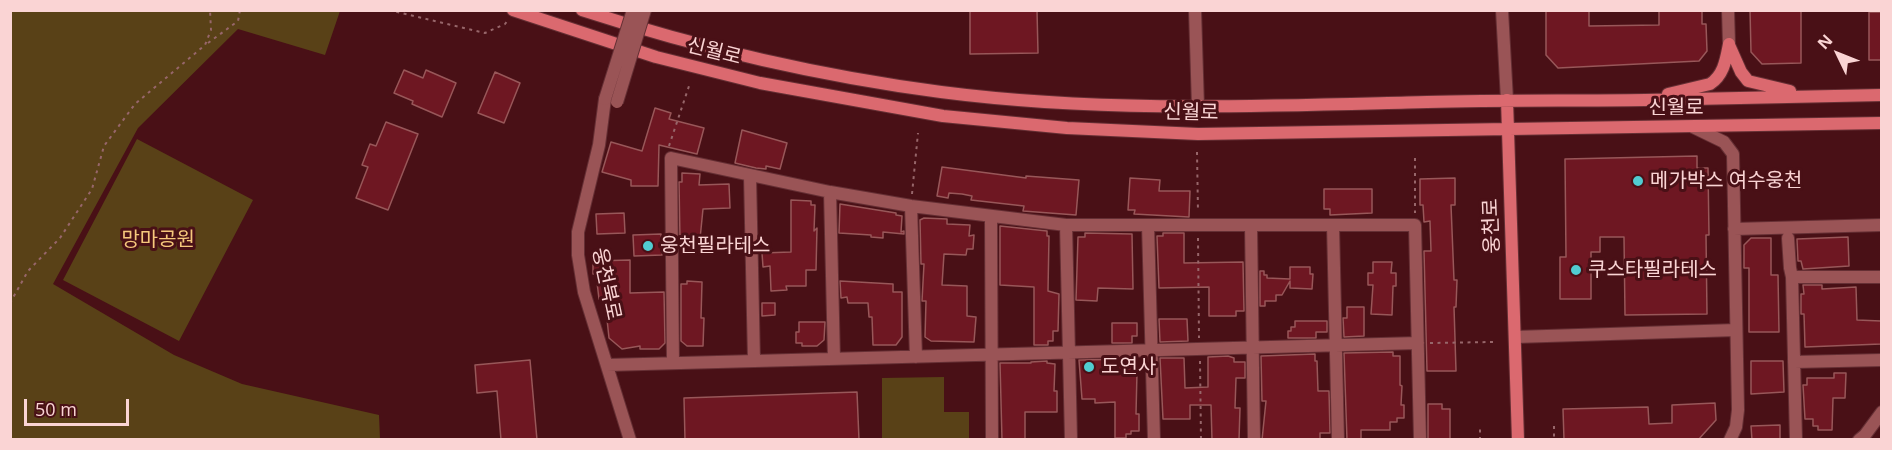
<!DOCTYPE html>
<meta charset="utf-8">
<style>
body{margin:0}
#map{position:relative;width:1892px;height:450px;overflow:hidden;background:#491016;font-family:"Open Sans",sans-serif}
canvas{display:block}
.frame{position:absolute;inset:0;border:12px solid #fad4d4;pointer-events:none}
.north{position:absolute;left:1808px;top:24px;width:60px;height:60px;-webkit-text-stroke:4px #491016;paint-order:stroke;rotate:313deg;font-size:16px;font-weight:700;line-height:24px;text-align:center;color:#fad4d4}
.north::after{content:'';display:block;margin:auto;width:21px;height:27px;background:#fad4d4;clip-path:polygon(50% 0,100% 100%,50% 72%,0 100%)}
.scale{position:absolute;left:24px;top:399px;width:105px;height:27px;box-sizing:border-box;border:3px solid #fad4d4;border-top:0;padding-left:8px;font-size:18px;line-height:21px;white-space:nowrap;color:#fad4d4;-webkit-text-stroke:4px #491016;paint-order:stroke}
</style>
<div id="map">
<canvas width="1892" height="450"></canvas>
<div class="frame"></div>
<div class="north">N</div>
<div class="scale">50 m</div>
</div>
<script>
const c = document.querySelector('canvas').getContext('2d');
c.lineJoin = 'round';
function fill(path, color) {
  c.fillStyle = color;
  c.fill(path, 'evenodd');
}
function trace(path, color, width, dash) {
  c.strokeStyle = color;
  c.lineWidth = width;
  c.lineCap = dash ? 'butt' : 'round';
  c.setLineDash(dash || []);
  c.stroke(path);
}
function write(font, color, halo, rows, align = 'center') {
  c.font = font + ' "Open Sans","Noto Sans KR",sans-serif';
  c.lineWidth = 6;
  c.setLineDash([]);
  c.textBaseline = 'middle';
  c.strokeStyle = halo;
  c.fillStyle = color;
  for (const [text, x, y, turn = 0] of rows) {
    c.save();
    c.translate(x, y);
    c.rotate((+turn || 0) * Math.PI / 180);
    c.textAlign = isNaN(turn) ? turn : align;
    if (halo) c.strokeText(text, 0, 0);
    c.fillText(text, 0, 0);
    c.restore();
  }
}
fill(new Path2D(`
 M10,11H340L325,55L238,29L138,128L53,284L174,355L242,384L379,415L380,439H11Z
 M137,139L253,200L179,341L63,280Z
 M944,377V412H969V439H882V378Z`), '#594117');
const building = new Path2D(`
 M970,10H1037L1038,53L970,54Z
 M1546,10H1589V26L1659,25V10H1702V24H1706L1707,51L1699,61L1558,68L1546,55Z
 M1750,10H1801V63L1762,64L1751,52Z
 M1869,12H1881V60H1869Z
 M404,70L423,78L426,70L456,83L442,117L412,104L413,101L394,93Z
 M495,72L520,83L504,123L478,113Z
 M655,108L671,113L669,119L704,128L697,154L659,145L658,186H631V180L602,172L611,142L642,151Z
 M386,122L418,134L388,210L356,198L368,167L362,165L370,144L376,146Z
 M742,130L787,143L780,169L766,166V169L756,168L735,163Z
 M1697,156V168H1708L1709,235H1706L1707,314L1625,315L1624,237H1600V252H1591V299H1560V257H1566L1565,159Z
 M942,167L1026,178V176L1079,180L1076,215L1023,211L1024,206L971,200L972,196L962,194L949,193L948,198L937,196Z
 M682,173L700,174L699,185L729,184L730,208L703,209L700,239H680L679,182H682Z
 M1130,178L1160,180L1159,191H1190L1189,217L1134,214L1135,210H1128Z
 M1455,178V205H1451L1454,280H1457L1456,307H1454L1456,371H1427L1424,251H1431L1430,221L1424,222L1423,205H1420V179Z
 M1324,189H1372V213L1330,215V209H1324Z
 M791,200L811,201V205H815L814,231L817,228L816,270H806V286H786L787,290L771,291L770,266L763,267L762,253L791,252Z
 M840,204L896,213V215L902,216L901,232L904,231V234L883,232V238L871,237V235L839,233Z
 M624,213L625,233L597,234L596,214Z
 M924,218L947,219V224L970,225L969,236L974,235L973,249H967L966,255L944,254L942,285L967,286V316L976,317L974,342L931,341L925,337L926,301H922L924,264H921L920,220Z
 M1000,226L1047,231V236H1049L1048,291L1059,294L1058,331H1053V341H1048V345H1034V287L1000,285Z
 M1085,233L1132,234L1133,289L1098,288L1097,301L1076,300L1078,237H1085Z
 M1163,233H1184V263L1243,262L1244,311H1236V316H1209V287L1159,288L1157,236H1163Z
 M661,234L662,255L634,256L633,235Z
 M1848,237L1849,266L1803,269L1801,261H1798L1797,239Z
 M1751,238H1771V275H1778L1779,332H1749V268H1744V245Z
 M630,260V293L664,292L665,343L659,349H640V346L622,349L609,338L605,300L599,299L596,274H593V261Z
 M1373,262H1392L1391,273H1396V286H1393L1392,315L1371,314L1373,285H1368V273H1373Z
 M1290,267H1310V274H1313L1312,289L1290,288V281L1282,295H1276V301H1265V306H1260V271H1264V275H1267V278L1290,279Z
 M687,281L702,282L701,318H704L703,346H687L681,341V284H687Z
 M840,281L893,284V292H902V337L896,345H873L872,317H869L868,303H848L847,297L841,298Z
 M1803,285H1822V289L1856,287L1857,320L1881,321V344L1805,347L1804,314H1801V294H1804Z
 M762,303H775V315L762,316Z
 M1347,307H1364V336L1344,337L1343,318H1347Z
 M1159,319H1187L1188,341L1160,342Z
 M1295,321H1327V332H1316V338H1288V331H1291V327H1295Z
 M799,322H825L824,340L817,346H802V343H796V332H799Z
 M1112,323H1137V336H1132V343H1112Z
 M1393,352V356H1400V385L1402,386L1401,405H1404V418H1397V422H1390V430H1361V440H1347L1344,353Z
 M1315,354V361H1317L1318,391H1329L1330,433H1320V440H1262L1266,401H1262L1261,356Z
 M1228,356L1234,358V362H1245V378H1236L1235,408H1240L1239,440H1212L1211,405H1190V419H1163L1160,358H1184L1185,388L1208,387V357Z
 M1134,359V372H1137L1136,414H1139V431H1131V434H1126V438H1115V402L1095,403V399H1082L1079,360Z
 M530,360L537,440H501L497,391L477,393L475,365Z
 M1047,361V363L1055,364L1054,391H1057V412H1025V440H1002L1000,363H1031V362Z
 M1751,361H1783L1784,392L1751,394Z
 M1834,373H1846L1845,398H1833L1832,430H1818V426H1813V419H1805L1803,385H1807V378H1834Z
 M857,392L859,440H685L684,398Z
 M1715,403L1716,420L1698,440H1564L1563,409L1648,407L1649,424L1672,423V405Z
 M1428,404H1442V409H1450V440H1428Z
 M1780,425V440H1752L1751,426Z`);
fill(building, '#6e1722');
trace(building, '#985759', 1.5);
const street = new Path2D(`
 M1195,10L1198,107
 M1502,10L1507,100
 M1728,10L1729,44
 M605,99L599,145L578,232V255L584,292L630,440
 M1693,127L1724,142L1733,154L1738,410L1736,427L1730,440
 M750,176L754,361
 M830,192L834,359
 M911,206L916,357
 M991,217L992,440
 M1066,225L1071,440
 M1148,225L1154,440
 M1251,225L1254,440
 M1333,225L1338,440
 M1734,229L1882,225
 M1788,238L1790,268L1792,277L1796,440
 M1792,277H1882
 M1515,337L1736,330
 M1794,362L1882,360
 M673,363L671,158L830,192L911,206L1066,225H1415L1420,440
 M607,365L1418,343
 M1859,440L1865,435L1882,412`);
const secondary = new Path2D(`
 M513,10L656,57L760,83L943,116L1067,128L1198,134L1882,123
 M582,10C699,48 819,76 941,92C1103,113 1265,106 1427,102C1500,100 1572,101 1645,100C1724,99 1803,96 1882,95
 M1729,45L1741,72L1748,81L1790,91
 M1668,94L1710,84C1724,75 1726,59 1729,44
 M1507,100L1518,440`);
trace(street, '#652f34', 14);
trace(secondary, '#652f34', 14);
trace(new Path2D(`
 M389,10L485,33L505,24L508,20
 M208,43L238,21L240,10
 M669,146L690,83
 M1197,152L1198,212
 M1415,158V213
 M912,194L918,133
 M1198,238L1199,338
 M10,303L28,271L60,238L92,189L104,146L135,104L205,45L211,30L210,10
 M1430,343L1493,342
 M1200,361L1201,440
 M1554,426V440
 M1480,440V428`), '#97666a', 2, [3, 4.5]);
trace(street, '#9a5456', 12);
trace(secondary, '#db696f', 12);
const streetBridge = new Path2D(`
 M605,99L633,10
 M617,102L645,10`);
trace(streetBridge, '#652f34', 14, []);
trace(streetBridge, '#9a5456', 12);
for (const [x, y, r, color] of [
 [1638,181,6,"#51ccd1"],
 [648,246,6,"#51ccd1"],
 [1576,270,6,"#51ccd1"],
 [1089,367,6,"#51ccd1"]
]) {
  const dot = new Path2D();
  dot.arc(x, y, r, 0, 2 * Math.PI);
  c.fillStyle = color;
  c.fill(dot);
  trace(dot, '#491016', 2);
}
write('20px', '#fad4d4', '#491016', [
 ["신월로",714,52,14],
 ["신월로",1676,108],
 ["신월로",1191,113,1],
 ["웅천로",1492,226,-92],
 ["웅천북로",606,284,78]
]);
write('20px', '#fad4d4', '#491016', [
 ["메가박스 여수웅천",1650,181],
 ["웅천필라테스",660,246],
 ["쿠스타필라테스",1588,270],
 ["도연사",1101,367]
], 'left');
write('20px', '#f6c87c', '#491016', [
 ["망마공원",158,240]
]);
</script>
